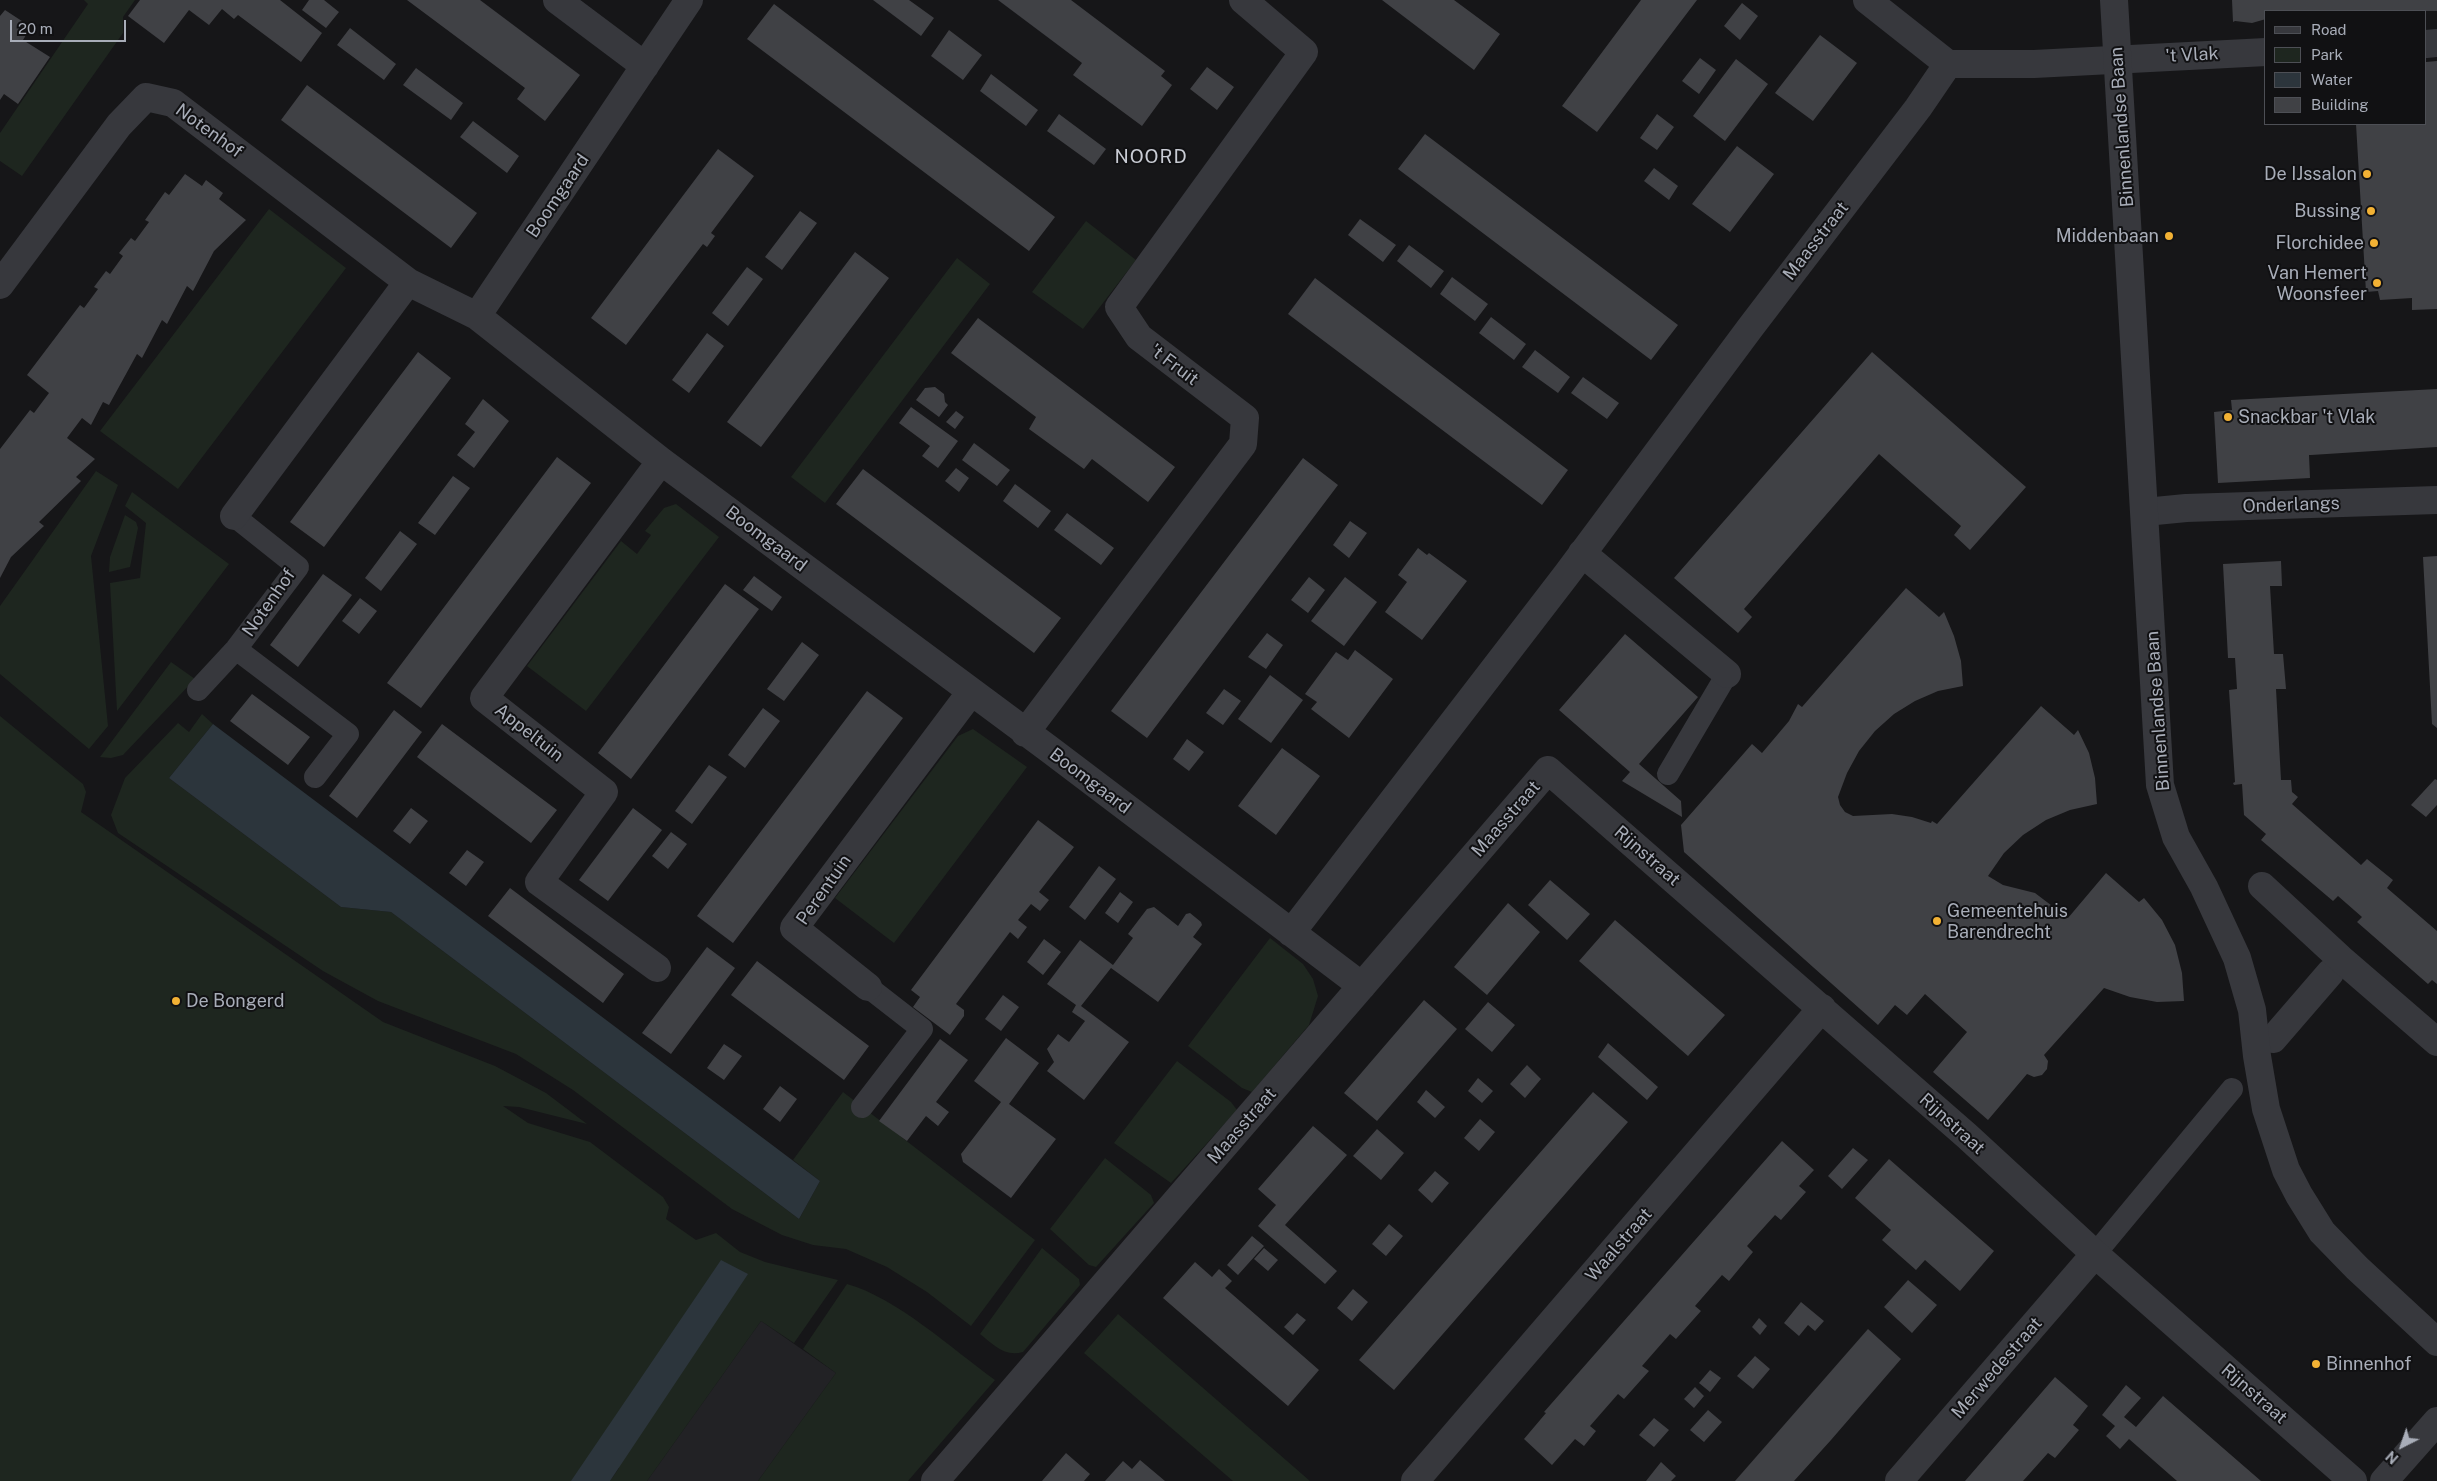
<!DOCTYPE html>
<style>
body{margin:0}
#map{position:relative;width:2437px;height:1481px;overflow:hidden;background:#161618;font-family:"Public Sans",sans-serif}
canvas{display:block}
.legend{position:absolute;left:2264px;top:10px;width:162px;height:115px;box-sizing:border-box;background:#111113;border:1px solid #4d4f55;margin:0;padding:6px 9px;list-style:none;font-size:15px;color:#a8adb8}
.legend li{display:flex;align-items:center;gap:10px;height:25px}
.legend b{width:25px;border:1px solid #4d4f55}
.north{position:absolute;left:2377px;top:1421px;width:50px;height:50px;-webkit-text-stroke:4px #111113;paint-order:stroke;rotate:221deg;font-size:14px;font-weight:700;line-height:20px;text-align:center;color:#a8adb8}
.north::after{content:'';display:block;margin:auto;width:18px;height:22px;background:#a8adb8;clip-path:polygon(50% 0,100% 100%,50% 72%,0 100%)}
.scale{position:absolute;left:10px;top:20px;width:116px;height:22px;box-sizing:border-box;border:2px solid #a8adb8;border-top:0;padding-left:6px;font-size:15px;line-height:18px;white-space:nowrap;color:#a8adb8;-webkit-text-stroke:4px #111113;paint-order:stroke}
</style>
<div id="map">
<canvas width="2437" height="1481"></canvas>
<ul class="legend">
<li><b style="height:6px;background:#37383d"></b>Road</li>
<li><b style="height:14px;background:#1e261f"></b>Park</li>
<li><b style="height:14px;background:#2c353c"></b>Water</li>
<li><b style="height:14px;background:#404145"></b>Building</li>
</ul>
<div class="north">N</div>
<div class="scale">20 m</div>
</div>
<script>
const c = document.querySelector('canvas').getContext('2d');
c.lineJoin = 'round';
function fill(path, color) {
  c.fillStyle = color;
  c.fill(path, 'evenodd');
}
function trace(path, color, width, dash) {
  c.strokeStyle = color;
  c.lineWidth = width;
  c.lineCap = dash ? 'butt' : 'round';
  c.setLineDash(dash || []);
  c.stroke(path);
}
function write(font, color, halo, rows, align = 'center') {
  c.font = font + ' "Public Sans",sans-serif';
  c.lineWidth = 4;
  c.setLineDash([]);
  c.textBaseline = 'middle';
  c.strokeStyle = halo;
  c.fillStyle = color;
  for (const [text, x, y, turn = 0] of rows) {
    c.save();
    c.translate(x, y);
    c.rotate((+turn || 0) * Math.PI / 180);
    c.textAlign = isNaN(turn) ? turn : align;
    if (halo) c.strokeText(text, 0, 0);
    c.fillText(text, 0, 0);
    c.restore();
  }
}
fill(new Path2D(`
 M761,1321L836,1373L758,1481H647Z`), '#222225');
fill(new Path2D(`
 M84,0H135L123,17V33L22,176L0,161V133L88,4Z
 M269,209L346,268L178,489L100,431Z
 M1086,221L1136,260L1083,329L1032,292Z
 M957,258L990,284L825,503L791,477Z
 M96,471L118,485L91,556L108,726L89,749L0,674V606Z
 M132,492L229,564L117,711L110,583L140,578L146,523L125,506Z
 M676,504L719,537L586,711L527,666L621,541L637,554L651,535L645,531L664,508Z
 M125,515L136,522L138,528L130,567L109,572L110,557Z
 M171,662L195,679L123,755L111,758L100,757Z
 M202,714L213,724L169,778L341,907L391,912L799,1219L820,1181L793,1160L843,1092L1035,1240L971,1326L927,1292L887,1267L846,1249L813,1245L782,1235L732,1209L573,1090L516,1054L378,1001L323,971L118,833L111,815L125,778L178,723L189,732Z
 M0,716L83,784L86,792L81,812L383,1022L495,1066L546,1093L587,1124L519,1107L503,1106L528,1123L590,1142L663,1197L669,1207L666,1219L696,1240L716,1233L740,1252L765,1262L838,1280L794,1343L761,1321L647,1481H610L619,1468L583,1481H0Z
 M973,729L1027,767L894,943L835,898L958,736Z
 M1270,938L1303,964L1313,979L1318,996L1309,1025L1252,1092L1242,1088L1188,1046Z
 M1177,1061L1231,1102L1237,1110L1171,1183L1114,1143Z
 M1105,1158L1151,1195L1154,1203L1096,1267L1089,1265L1050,1229Z
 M1042,1248L1079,1279L1080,1285L1023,1352C1004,1357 994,1345 980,1334Z
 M847,1284C897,1298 952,1349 995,1380L908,1481H758L836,1373L803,1349Z
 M1118,1314L1310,1481H1233L1084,1353Z`), '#1e261f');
fill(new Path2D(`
 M213,724L820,1181L799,1219L391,912L341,907L169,778Z
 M721,1260L748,1274L610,1481H571Z`), '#2c353c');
fill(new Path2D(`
 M140,0H280L322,33L301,62L238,15L234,19L222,9L209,25L189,10L164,43L128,16Z
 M309,0H324L339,12L326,28L302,10Z
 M407,0H480L580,75L545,121L517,99L525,88Z
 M873,0H909L934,18L921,36Z
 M998,0H1071L1165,71L1161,76L1172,85L1142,126L1073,75L1082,63Z
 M1382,0H1454L1500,34L1474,70Z
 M1641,0H1697L1597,132L1562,106Z
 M2232,0H2437V11H2266V19L2252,23L2235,21L2233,22Z
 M1742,3L1758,16L1740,40L1724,26Z
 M774,4L1055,217L1029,251L747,39Z
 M5,10L31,27L23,40L50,57L18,104L4,94L0,100V16Z
 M350,28L396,64L384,80L337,45Z
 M949,30L982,55L963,80L931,56Z
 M1820,35L1857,63L1813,121L1775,93Z
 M1700,58L1716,70L1699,94L1682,81Z
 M1736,59L1768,84L1725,141L1693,116Z
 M2437,61V309L2412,310V298L2380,300L2378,291L2366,292L2356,124H2426V62Z
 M1207,67L1234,87L1217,110L1190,89Z
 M416,68L463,103L451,120L403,85Z
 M991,74L1038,110L1026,126L980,91Z
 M307,85L477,213L451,248L281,120Z
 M1059,114L1106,149L1094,165L1047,131Z
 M1657,114L1674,127L1657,150L1640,138Z
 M473,121L519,156L507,173L460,137Z
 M1425,134L1678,325L1651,360L1398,169Z
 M1737,146L1774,174L1730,232L1692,204Z
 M718,149L754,176L711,233L715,236L707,247L703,244L626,345L591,318Z
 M1654,168L1678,186L1669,200L1644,181Z
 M185,174L202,186L206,180L223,193L219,199L246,220L214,251L193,291L187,286L167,324L162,320L142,358L137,354L109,405L103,402L91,425L82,418L67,438L95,459L76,477L81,481L39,522L44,526L11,557L0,578V449L30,410L34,413L49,393L27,375L80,305L84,308L98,289L94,287L106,271L110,274L123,256L119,253L131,238L135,241L149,222L145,220L165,192L169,195Z
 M800,211L817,223L782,270L765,257Z
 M1360,219L1396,245L1383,262L1348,235Z
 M1409,245L1444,271L1431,288L1397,261Z
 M855,252L889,278L761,447L727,422Z
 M747,267L763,279L728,326L712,313Z
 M1452,277L1488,304L1475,321L1440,294Z
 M1315,278L1568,470L1542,505L1288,314Z
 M1491,317L1526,344L1514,360L1479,333Z
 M978,318L1175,467L1148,502L1092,459L1084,469L1029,429L1036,417L951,353Z
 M707,333L724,346L689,393L672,380Z
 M1535,350L1570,377L1558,393L1522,367Z
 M418,352L451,378L324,547L290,522Z
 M1872,352L2026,487L1970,550L1954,535L1961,526L1879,454L1744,609L1752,617L1738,633L1674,578Z
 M1583,377L1619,403L1607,419L1571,393Z
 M935,387L944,394L945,402L948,405L939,417L916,400L925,388Z
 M2437,389V447L2311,455H2309L2310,478L2218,483L2214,412L2232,410L2231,400Z
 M483,399L509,421L474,468L457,455L475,432L465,424Z
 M911,407L958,441L938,468L922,456L930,446L899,423Z
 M956,411L964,417L955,429L946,422Z
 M974,443L1010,470L997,486L962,460Z
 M557,457L591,483L421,708L387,683Z
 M1303,458L1338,485L1147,738L1111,711Z
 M956,468L969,478L959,492L945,481Z
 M863,469L1061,618L1034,653L836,504Z
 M453,476L470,488L435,535L418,523Z
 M1015,484L1051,511L1038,528L1003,501Z
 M1067,513L1114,548L1101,565L1054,530Z
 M1350,521L1367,533L1349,558L1333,545Z
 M400,531L417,544L381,591L365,578Z
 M1418,548L1427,555L1429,553L1467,581L1422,640L1385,612L1407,582L1398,575Z
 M2437,556V728L2432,724L2423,557Z
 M2281,561L2282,586H2270L2274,654H2283L2286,689H2276L2281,780H2291L2292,792L2298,797L2292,804L2361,865L2367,859L2393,880L2387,888L2437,931V984L2432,980L2428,984L2357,922L2362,917L2338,896L2333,901L2261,840L2266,834L2244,815L2242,784L2234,785L2233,783L2235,782L2229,690L2237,689L2235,658H2228L2223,564Z
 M323,574L352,595L298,667L270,645Z
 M754,576L782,597L772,611L743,590Z
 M1309,577L1325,590L1308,613L1291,600Z
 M1345,577L1377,602L1344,646L1311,621Z
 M725,584L759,609L631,779L598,753Z
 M1906,588L1939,617L1944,612L1954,636L1961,661L1963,686L1938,691L1915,701L1894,714L1875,731L1859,751L1847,773L1838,797L1840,805L1845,812L1853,816L1892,814L1912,817L1931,823L1932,821L1937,824L2041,706L2074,735L2078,730L2089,753L2095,778L2097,804L2070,810L2046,820L2023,835L2004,853L1988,876L2003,885L2035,893L2068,918L2106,873L2139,902L2144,898L2162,920L2175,945L2182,973L2184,1001L2157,1002L2130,997L2104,988L2044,1055L2048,1061L2047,1069L2042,1075L2034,1077L2027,1074L1988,1120L1933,1072L1967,1032L1925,994L1907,1015L1895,1005L1878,1025L1684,852L1681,825L1752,744L1762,753L1789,721L1798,704L1802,707Z
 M360,598L377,611L359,634L342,621Z
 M1267,633L1283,645L1266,669L1248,657Z
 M1625,634L1698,697L1639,764L1681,801L1682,817L1622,781L1630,772L1559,710Z
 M802,642L819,655L784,701L767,689Z
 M1355,650L1393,679L1349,738L1311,709L1317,702L1305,694L1336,652L1348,660Z
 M1270,675L1303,700L1271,743L1238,719Z
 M1224,689L1241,701L1223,725L1206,713Z
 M867,691L903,718L733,943L697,916Z
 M252,694L310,737L288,765L230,721Z
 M763,708L780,721L745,768L728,755Z
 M394,710L422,732L357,818L329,796Z
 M442,724L557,810L531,843L417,757Z
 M1187,739L1204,752L1189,771L1173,759Z
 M1282,748L1320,776L1276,835L1238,806Z
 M709,765L727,777L692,824L675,811Z
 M2435,779L2437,780V805L2426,817L2411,805Z
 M411,808L428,821L410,844L393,831Z
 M633,808L662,830L608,901L579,880Z
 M1038,820L1074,847L1039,892L1049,900L1040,911L1031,904L1018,920L1027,927L1018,939L1010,932L956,1004L964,1010V1016L950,1035L913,1007L920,997L911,990Z
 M671,832L687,844L668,869L652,856Z
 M467,850L484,862L466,886L449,873Z
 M1099,866L1116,879L1085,920L1069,907Z
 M1550,880L1590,914L1567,940L1528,905Z
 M510,888L624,974L603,1003L488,916Z
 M1120,892L1133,902L1118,923L1105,913Z
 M1508,903L1540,932L1487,995L1454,967Z
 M1154,907L1178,926L1186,914L1190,913L1201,922L1202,925L1193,937L1202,944L1158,1002L1111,968L1081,1006L1129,1042L1084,1100L1047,1071L1054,1062L1047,1049L1058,1034L1069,1042L1085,1021L1072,1012L1076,1005L1047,984L1080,940L1113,965L1133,938L1128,934L1147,909Z
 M1615,920L1725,1015L1688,1056L1579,961Z
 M1044,939L1061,952L1043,975L1027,962Z
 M707,947L735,968L671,1054L642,1033Z
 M757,961L869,1046L844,1080L731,995Z
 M1003,995L1019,1007L1001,1031L985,1019Z
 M1424,1000L1457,1029L1377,1121L1344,1093Z
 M1488,1002L1515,1025L1492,1052L1465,1029Z
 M1006,1038L1039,1063L1009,1104L1056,1139L1011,1198L963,1162L961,1154L1001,1102L974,1081Z
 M940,1039L968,1060L936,1102L949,1112L938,1126L926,1116L907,1141L879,1121Z
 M1608,1043L1658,1087L1647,1100L1598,1057Z
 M724,1044L742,1056L724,1080L707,1068Z
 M1527,1065L1541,1079L1525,1098L1510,1084Z
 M1478,1078L1493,1091L1482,1103L1468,1091Z
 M780,1086L797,1099L780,1122L763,1109Z
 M1426,1090L1445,1107L1435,1118L1417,1102Z
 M1593,1092L1628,1122L1394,1390L1359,1360Z
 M1480,1119L1495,1132L1479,1151L1464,1138Z
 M1313,1126L1347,1155L1285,1225L1337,1271L1325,1284L1258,1226L1276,1205L1258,1189Z
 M1377,1129L1404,1153L1381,1180L1353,1156Z
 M1782,1141L1814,1170L1799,1186L1806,1192L1781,1220L1775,1215L1747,1246L1753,1252L1729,1281L1722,1275L1695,1306L1701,1311L1676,1339L1670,1334L1642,1366L1649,1371L1624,1399L1618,1394L1590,1426L1596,1431L1584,1446L1575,1439L1552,1465L1524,1439L1546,1413L1544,1412Z
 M1853,1148L1868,1160L1842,1189L1828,1176Z
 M1889,1159L1994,1251L1960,1291L1925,1260L1916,1270L1882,1240L1891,1230L1855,1198Z
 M1435,1171L1449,1183L1432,1203L1418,1190Z
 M1389,1224L1403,1236L1386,1256L1372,1244Z
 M1252,1236L1264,1246L1238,1275L1227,1265Z
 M1264,1248L1278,1260L1268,1271L1254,1259Z
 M1195,1262L1212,1277L1219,1269L1232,1281L1225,1288L1319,1370L1288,1406L1163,1298Z
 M1908,1280L1937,1305L1912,1333L1884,1307Z
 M1353,1289L1368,1302L1352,1321L1337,1308Z
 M1801,1302L1824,1321L1815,1331L1808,1325L1799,1336L1784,1323Z
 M1297,1313L1306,1320L1293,1335L1284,1327Z
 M1759,1318L1767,1326L1760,1335L1752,1327Z
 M1868,1329L1901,1359L1831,1440L1794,1481H1735Z
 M1755,1356L1770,1369L1753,1389L1737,1376Z
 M1710,1370L1721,1378L1710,1392L1699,1383Z
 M2055,1377L2088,1406L2073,1425L2079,1430L2055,1458L2048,1453L2023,1481H1965Z
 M2126,1385L2141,1398L2124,1417L2136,1427L2163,1396L2261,1481H2177L2129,1439L2120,1449L2106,1436L2115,1426L2102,1415Z
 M1695,1387L1704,1396L1694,1408L1684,1399Z
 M1708,1410L1722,1422L1704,1442L1690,1430Z
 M1654,1418L1669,1430L1654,1447L1639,1435Z
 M1066,1453L1090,1474L1084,1481H1042Z
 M1140,1460L1165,1481H1105L1123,1461L1132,1469Z
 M1661,1462L1676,1476L1671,1481H1646Z`), '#404145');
trace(new Path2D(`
 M236,649L348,734L315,777
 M198,690L236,649L298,567L234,516
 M1668,774L1727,674
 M862,1107L922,1029L868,987
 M2095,1254L2232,1089`), '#37383d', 22);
trace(new Path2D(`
 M2273,1039L2330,973`), '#37383d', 28);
trace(new Path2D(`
 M557,0L645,66
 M689,0L477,316L661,461L1049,749L1362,986
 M1867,0L1948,64
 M2426,44L2437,43
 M1948,64H2034L2266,52
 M0,285L119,125L146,97L173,103L408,282L477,316
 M2145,512L2186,508L2437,500
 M234,516L408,282
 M1582,553L1727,674
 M1025,733L1243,444L1245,418L1139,337L1119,307L1304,52L1243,0
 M2262,886L2341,959L2437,1042
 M1291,933L1567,574L1750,328L1918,108L1948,64
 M657,968L539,882L604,792L484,698L661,461
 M868,987L794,928L971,692
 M935,1481L1548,770L1967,1136L2095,1254L2353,1481
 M1415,1481L1822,1008
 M1899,1481L2095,1254
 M2384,1481L2437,1421`), '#37383d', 28);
trace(new Path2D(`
 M2114,0L2160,785L2176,837L2204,887L2237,958L2252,1010L2257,1056L2266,1109L2286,1170L2299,1195L2322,1232L2357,1268L2437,1342`), '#37383d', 28);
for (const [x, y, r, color] of [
 [2367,174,5,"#f2b134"],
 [2371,211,5,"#f2b134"],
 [2169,236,5,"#f2b134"],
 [2374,243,5,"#f2b134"],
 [2377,283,5,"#f2b134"],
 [2228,417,5,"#f2b134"],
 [1937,921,5,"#f2b134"],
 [176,1001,5,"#f2b134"],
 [2316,1364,5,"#f2b134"]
]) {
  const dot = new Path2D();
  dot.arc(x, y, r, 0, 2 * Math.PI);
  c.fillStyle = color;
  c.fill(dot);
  trace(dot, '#111113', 2);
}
write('18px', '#a8adb8', '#111113', [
 ["'t Vlak",2192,55,-3],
 ["Binnenlandse Baan",2122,127,-94],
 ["Notenhof",209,131,36],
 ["Boomgaard",558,196,-56],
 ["Maasstraat",1816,241,-52],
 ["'t Fruit",1174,365,37],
 ["Onderlangs",2291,505,-2],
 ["Boomgaard",766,539,37],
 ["Notenhof",269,603,-55],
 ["Binnenlandse Baan",2158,711,-94],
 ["Appeltuin",529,733,38],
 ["Boomgaard",1090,781,37],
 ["Maasstraat",1506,819,-49],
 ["Rijnstraat",1647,856,41],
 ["Perentuin",824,890,-55],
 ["Rijnstraat",1952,1124,42],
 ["Maasstraat",1242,1126,-49],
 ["Waalstraat",1619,1245,-49],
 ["Merwedestraat",1997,1368,-49],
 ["Rijnstraat",2254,1394,41]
]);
write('18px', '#a8adb8', '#111113', [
 ["De IJssalon",2357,174],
 ["Bussing",2361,211],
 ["Middenbaan",2159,236],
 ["Florchidee",2364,243],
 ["Van Hemert",2367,273],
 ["Woonsfeer",2367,294],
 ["Snackbar 't Vlak",2238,417,"left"],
 ["Gemeentehuis",1947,911,"left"],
 ["Barendrecht",1947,932,"left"],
 ["De Bongerd",186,1001,"left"],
 ["Binnenhof",2326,1364,"left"]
], 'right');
c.letterSpacing = '1px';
write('19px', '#c9ccd4', '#111113', [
 ["NOORD",1151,157]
]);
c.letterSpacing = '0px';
</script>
